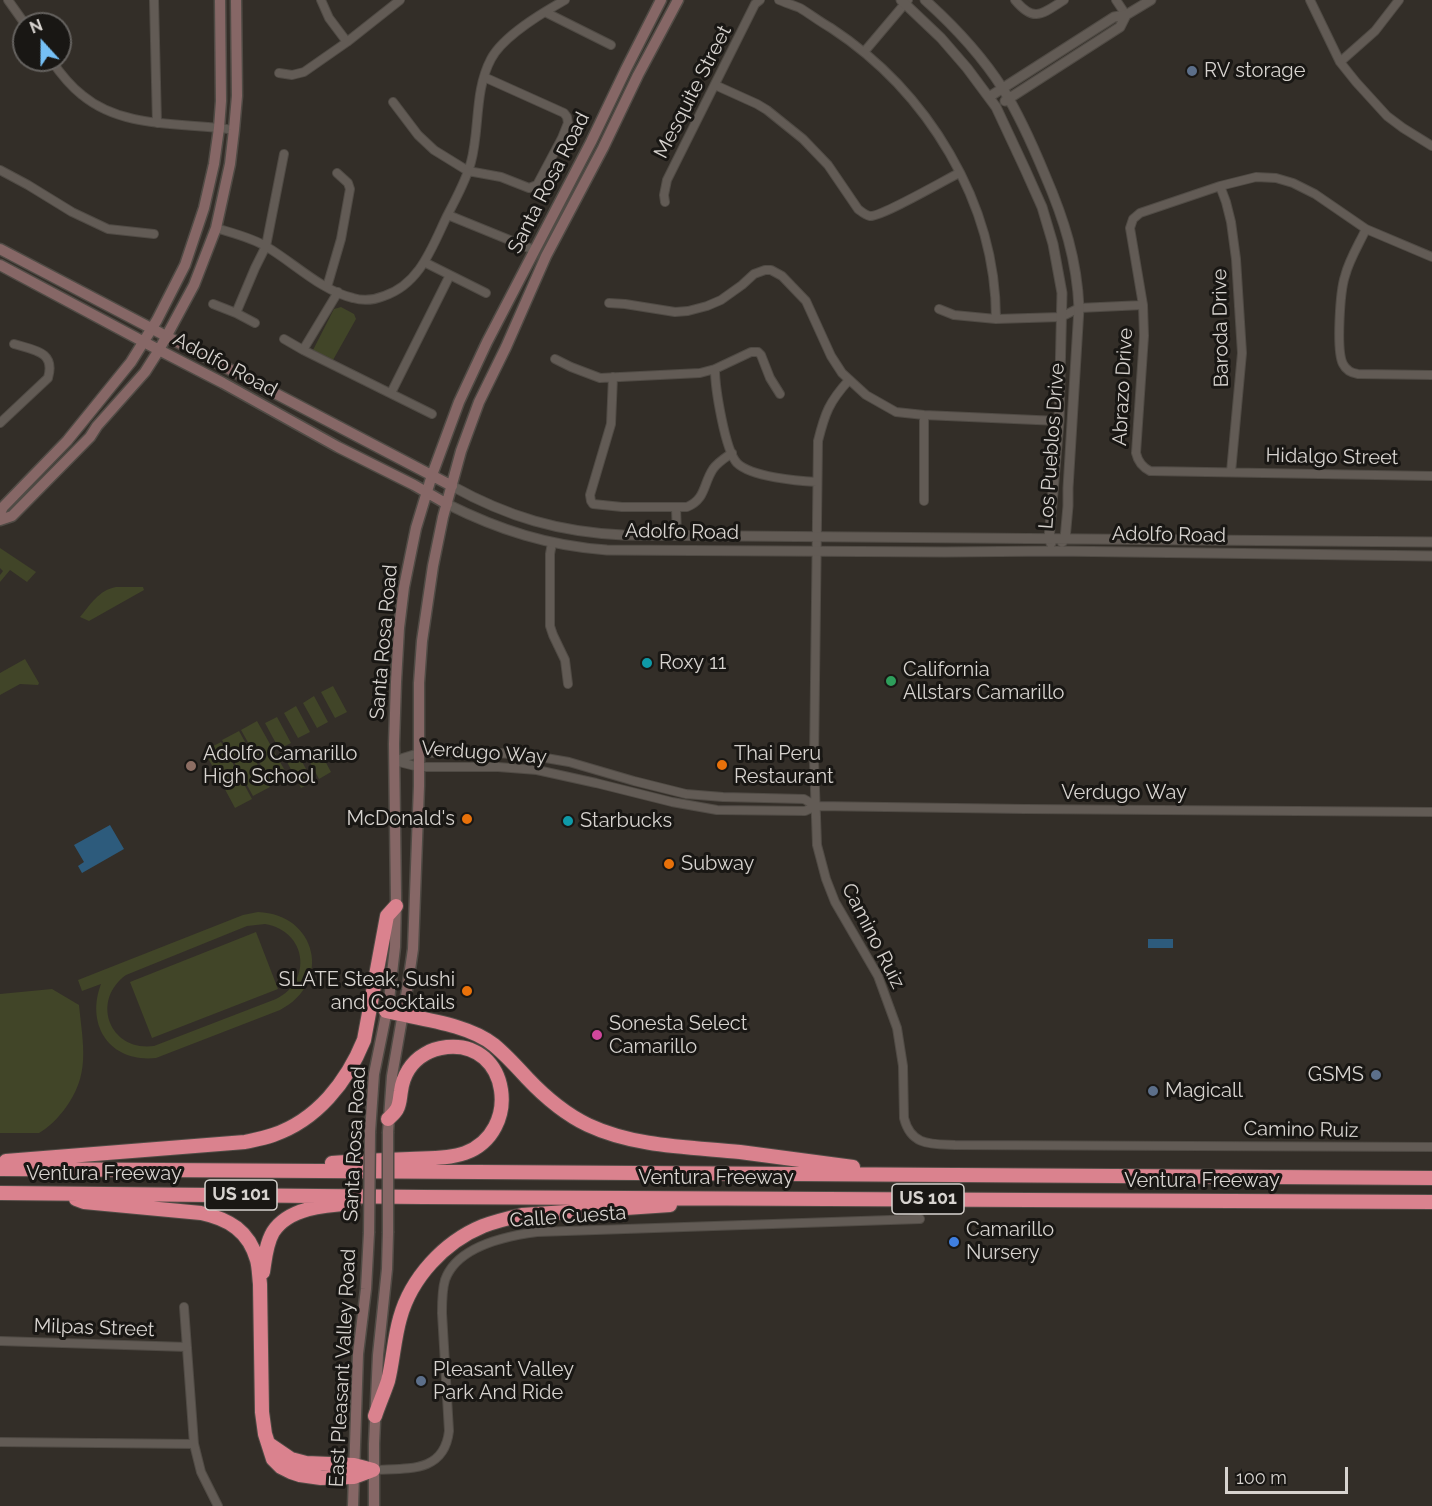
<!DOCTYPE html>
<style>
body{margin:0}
#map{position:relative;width:1432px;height:1506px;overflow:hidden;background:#332e28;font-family:Raleway,sans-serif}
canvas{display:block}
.north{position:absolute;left:12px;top:12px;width:60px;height:60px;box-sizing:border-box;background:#191714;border:2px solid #65625f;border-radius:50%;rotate:339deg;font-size:16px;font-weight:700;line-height:24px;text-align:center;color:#d7d3cf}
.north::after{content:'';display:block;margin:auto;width:21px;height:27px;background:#75c0f6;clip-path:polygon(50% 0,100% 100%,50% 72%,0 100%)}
.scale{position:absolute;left:1225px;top:1467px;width:123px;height:27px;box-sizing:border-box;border:3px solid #d7d3cf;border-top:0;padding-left:8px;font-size:18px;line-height:21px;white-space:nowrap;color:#d7d3cf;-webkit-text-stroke:4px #191714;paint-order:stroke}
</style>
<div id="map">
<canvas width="1432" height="1506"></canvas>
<div class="north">N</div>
<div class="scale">100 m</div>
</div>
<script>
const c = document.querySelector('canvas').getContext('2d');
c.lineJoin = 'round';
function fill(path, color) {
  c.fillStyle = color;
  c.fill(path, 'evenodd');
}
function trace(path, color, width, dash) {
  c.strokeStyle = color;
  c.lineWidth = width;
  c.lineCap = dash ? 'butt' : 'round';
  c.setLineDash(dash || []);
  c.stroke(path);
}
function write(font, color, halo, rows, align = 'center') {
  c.font = font + ' Raleway,sans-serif';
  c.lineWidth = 6;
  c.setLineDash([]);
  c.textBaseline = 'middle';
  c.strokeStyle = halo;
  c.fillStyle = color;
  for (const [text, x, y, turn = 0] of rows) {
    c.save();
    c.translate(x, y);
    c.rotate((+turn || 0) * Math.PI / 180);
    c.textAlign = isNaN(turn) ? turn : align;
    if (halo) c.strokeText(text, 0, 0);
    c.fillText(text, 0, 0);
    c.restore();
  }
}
fill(new Path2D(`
 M341,307L354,314L356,319L333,360L313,350L334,309Z
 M0,548L36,572L27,582L10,570L0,582V575L3,571L0,568Z
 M116,587H143L144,590L89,621L80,617C90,605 99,590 116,587Z
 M25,659L39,683L38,685L20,684L0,695V673Z
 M333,686L347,712L335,718L321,692Z
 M314,696L328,722L317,728L303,703Z
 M296,706L310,732L298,738L284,713Z
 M277,717L291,743L279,749L265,723Z
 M257,721L288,776L272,785L241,730Z
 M239,731L270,787L253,796L222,740Z
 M221,742L236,769L219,778L204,751Z
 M317,746L331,772L319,779L305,753Z
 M299,756L313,782L301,788L287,762Z
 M237,771L252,799L235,808L220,780Z
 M258,912C317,914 333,983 280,1010L156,1058C111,1063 85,1026 101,984L82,991L78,980L243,915ZM265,924C307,931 313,981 276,999L154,1046C110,1052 90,1001 126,975L247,926Z
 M256,932L278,989L152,1038L130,982Z
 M52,989L79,1005C83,1046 91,1075 64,1110C57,1119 49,1127 39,1133H0V994Z`), '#414528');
fill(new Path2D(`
 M110,825L124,849L82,873L78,866L84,862L74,845Z
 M1148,939H1173V948H1148Z`), '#2d5b7c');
const minor = new Path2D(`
 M8,0L25,24
 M154,0L157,123
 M321,0L329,18L347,42
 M779,0C786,3 793,5 800,8C810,14 820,22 831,28C927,91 996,202 996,319
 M1015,0C1034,23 1042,14 1064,0
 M1116,0L1126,15
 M1310,0L1340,62L1356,82L1387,116L1403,128L1432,146
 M545,12L611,45
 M864,52L908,0
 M51,60C60,73 69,85 82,95C124,130 184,122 234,130
 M1340,62L1375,31L1399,0
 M279,73L292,75L304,72L347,42L400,0
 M715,85L757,104L767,110L803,139L828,165L858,209C862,212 865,215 870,216C881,217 945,180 959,173
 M393,102L418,135L434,150L468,171L501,177L529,188L537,185L562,138L568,123L567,117L564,113L484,77
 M0,170L28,185L72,212L108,229L154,234
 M1220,186L1226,202L1231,222L1236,259L1242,353L1231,472
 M665,202L664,195L667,180L755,4L760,0
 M448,215L534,250
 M216,228C232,233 253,238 267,247C294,263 322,291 353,298C363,301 374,300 384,296C420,284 432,247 447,216C456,198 466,181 471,162C480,129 474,91 491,59C503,36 542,13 565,0
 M1366,229C1359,244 1349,260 1345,276C1340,291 1336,351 1343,364C1346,370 1351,373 1358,374L1432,375
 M1432,257L1366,229L1315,194L1293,183L1276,178L1256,177L1220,186L1140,213L1133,219L1130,228L1143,305L1144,336L1136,453C1138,462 1142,467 1150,471L1432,476
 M424,262L486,293
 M327,287L341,239L350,189L348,183L337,173
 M609,303L625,304L675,312L688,311L707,306L721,300L742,285L754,274L765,270H771L782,276L806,301L831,356L842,373L866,395L896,412L924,415L1059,421
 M213,304L236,313L255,323
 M939,309L954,315L996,319L1061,317L1079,308L1143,305
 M236,313L255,268L266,246L284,154
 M284,339L303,350L432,414
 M303,350L338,292
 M555,359L571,367L600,378L700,373L715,369L751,352H758L761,355L770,378L780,394
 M715,369C715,388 725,450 737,463C751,477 798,481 817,482
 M613,377L611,424L590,495L591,501L593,504L622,507H687C706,499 703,484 713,469C718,462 725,458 732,453
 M849,380C829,402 825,413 818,441L814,761L817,845L826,879L835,902L878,976L897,1028L903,1066L904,1118C911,1146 931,1144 955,1145L1432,1147
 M391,393L450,275
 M0,423L48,378C56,351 33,350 14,344
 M924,501V415
 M676,508L677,535
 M552,543L550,554V626L553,635L565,660L568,684
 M396,760L419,753H499L534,756L569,762L634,781L686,794L723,797L804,799L816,806
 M395,761L419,767H498L537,770L596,783L672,802L717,810L805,811L816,806L1025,809L1432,812
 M184,1307L194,1444L201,1472L218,1506
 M0,1341L187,1347
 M0,1442L194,1444
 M373,1470C406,1468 444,1474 449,1431L442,1313C442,1302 442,1290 445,1280C457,1246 506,1236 537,1232L920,1219`);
const tertiary = new Path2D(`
 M901,0L941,38L967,68L996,107L1025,169L1042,207L1053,244L1062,293L1059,421L1049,539L1051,543
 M925,0C954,26 982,56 1003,89C1020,116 1033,146 1045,175C1064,219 1077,260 1079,308L1068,488V506L1065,539L1062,542
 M989,97L1114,17L1126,15L1151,0
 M1005,101L1120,27L1126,15
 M452,486C508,517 559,532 623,535L1432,542
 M447,504C499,530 549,546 607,550L945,552L1055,551L1432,556`);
const secondary = new Path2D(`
 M0,249L452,486
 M0,265L159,350L223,383L338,447L414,485L447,504
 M0,513L3,507L67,441L131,362L157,320L185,265L204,208L214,164L219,128L221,101L220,0
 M0,520L12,516L90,437L97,426L145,372L159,350L194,285L216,228L230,164L234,130L237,96L236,0
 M370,1132L374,1074L389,1000L395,947L396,899L394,744L396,682L399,628L404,587L416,528L432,475L459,402L487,342L591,142L626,69L661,0
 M388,1132L392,1076L407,990L413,949L419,786V683L422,641L433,566L443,517L461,451L479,402L506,347L546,256L603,148L638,75L678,0
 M353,1506L358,1354L366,1289L369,1233
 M374,1506V1444L378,1355L387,1269L388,1233`);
const motorway = new Path2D(`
 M386,1011C420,1019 468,1024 494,1045C506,1055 516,1066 527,1078C544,1096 565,1114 588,1125C635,1147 689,1147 740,1152C778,1157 815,1162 853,1167
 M6,1161L245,1142C254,1140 264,1138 273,1135C317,1120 347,1082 364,1040L387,916L396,906
 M332,1163C358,1161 384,1160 410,1159C428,1158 448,1159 465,1153C522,1132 510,1041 447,1047C439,1048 431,1050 425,1054C411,1062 403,1076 401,1091C400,1096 400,1104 397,1109C395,1113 391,1116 388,1119
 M0,1169L1432,1178
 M0,1193L424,1197L1432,1202
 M76,1199L84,1202L201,1213C229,1219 249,1231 257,1260C259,1267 259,1276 260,1284L262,1412L265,1434L273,1459L281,1467L291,1472L300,1475L321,1478L354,1477L373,1470
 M263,1272C265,1259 266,1244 273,1232C289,1207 327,1205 354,1203
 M375,1416C379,1404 384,1393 388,1381C393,1361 394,1339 400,1318C411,1278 444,1242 483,1226C496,1221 509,1218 522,1215L670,1205
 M269,1444L291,1459L306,1463L354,1465L373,1470`);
trace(minor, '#504b45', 10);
trace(tertiary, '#504b45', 11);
trace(secondary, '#504b45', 13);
trace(motorway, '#504b45', 16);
trace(minor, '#625b55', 8);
trace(tertiary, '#625b55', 9);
trace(secondary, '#866766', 10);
trace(motorway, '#da828e', 14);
const secondaryBridge = new Path2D(`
 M388,1132V1233
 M369,1233L370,1132`);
trace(secondaryBridge, '#504b45', 13, []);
trace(secondaryBridge, '#866766', 10);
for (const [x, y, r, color] of [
 [1192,71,6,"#5c6f8a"],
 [647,663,6,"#0f9aa8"],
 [891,681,6,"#2e9e5b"],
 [722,765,6,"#e8710a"],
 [191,766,6,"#8d6e63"],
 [467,819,6,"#e8710a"],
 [568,821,6,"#0f9aa8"],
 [669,864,6,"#e8710a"],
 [467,991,6,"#e8710a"],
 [597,1035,6,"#d1479c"],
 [1376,1075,6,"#5c6f8a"],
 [1153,1091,6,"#5c6f8a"],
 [954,1242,6,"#3f7fe0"],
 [421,1381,6,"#5c6f8a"]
]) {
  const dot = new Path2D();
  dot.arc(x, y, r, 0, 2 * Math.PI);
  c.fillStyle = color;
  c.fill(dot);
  trace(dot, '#191714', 2);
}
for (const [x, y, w] of [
 [241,1195,72],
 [928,1199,72]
]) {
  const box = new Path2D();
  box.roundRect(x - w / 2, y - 15, w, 30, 4.5);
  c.fillStyle = '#191714';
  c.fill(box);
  trace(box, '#d7d3cf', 1.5);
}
write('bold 18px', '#d7d3cf', null, [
 ["US 101",241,1195],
 ["US 101",928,1199]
]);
write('20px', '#d7d3cf', '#191714', [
 ["RV storage",1204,71],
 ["Roxy 11",659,663],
 ["California",903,670],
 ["Allstars Camarillo",903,693],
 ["Adolfo Camarillo",203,754],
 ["High School",203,777],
 ["Thai Peru",734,754],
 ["Restaurant",734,777],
 ["McDonald's",455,819,"right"],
 ["Starbucks",580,821],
 ["Subway",681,864],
 ["SLATE Steak, Sushi",455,980,"right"],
 ["and Cocktails",455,1003,"right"],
 ["Sonesta Select",609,1024],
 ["Camarillo",609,1047],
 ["GSMS",1364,1075,"right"],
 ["Magicall",1165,1091],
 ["Camarillo",966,1230],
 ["Nursery",966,1253],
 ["Pleasant Valley",433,1370],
 ["Park And Ride",433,1393]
], 'left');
write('20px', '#d7d3cf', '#191714', [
 ["Mesquite Street",693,92,-63],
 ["Santa Rosa Road",549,183,-63],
 ["Baroda Drive",1221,328,-91],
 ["Adolfo Road",225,365,28],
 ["Abrazo Drive",1123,387,-87],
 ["Los Pueblos Drive",1052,446,-86],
 ["Hidalgo Street",1332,457,1],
 ["Adolfo Road",682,532,1],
 ["Adolfo Road",1169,535,1],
 ["Santa Rosa Road",384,642,-85],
 ["Verdugo Way",484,753,4],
 ["Verdugo Way",1124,793],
 ["Camino Ruiz",873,936,63],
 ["Camino Ruiz",1301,1130,1],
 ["Santa Rosa Road",355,1144,-87],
 ["Ventura Freeway",104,1174],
 ["Ventura Freeway",716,1178],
 ["Ventura Freeway",1202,1181],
 ["Calle Cuesta",568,1217,-4],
 ["Milpas Street",94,1328,2],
 ["East Pleasant Valley Road",343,1368,-87]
]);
</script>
